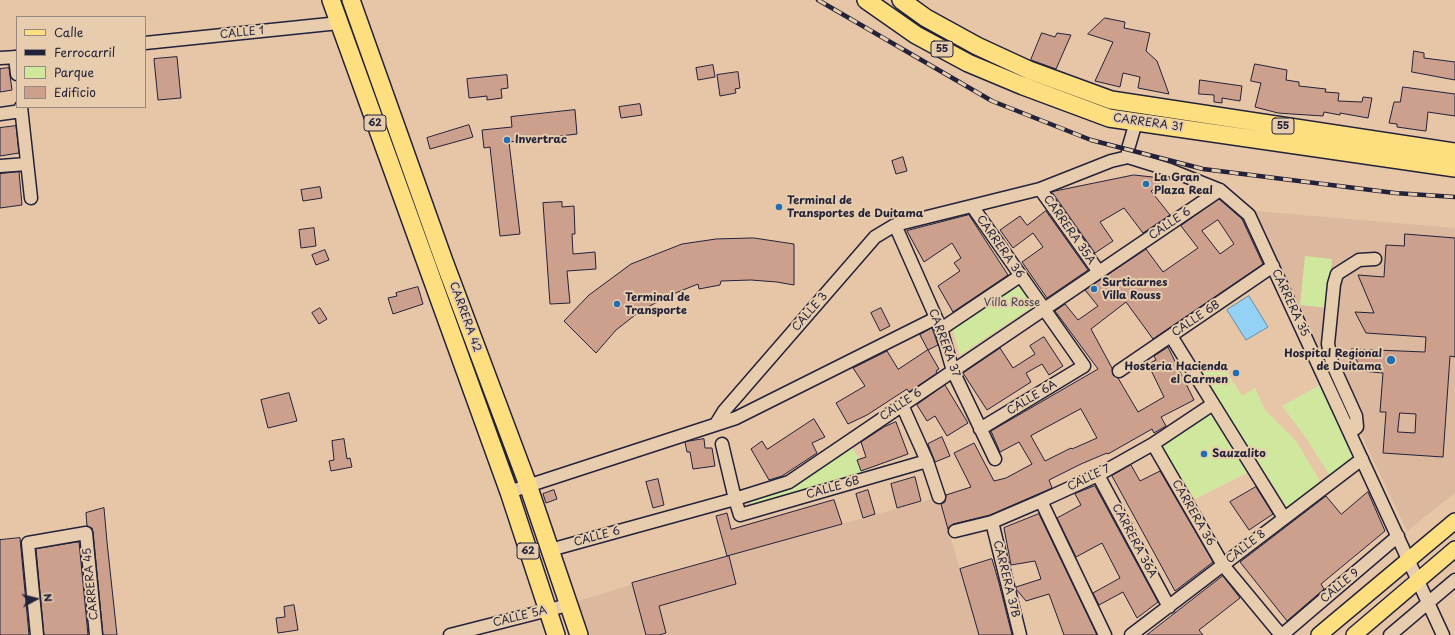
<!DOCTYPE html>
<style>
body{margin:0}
#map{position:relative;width:1455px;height:635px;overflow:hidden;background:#e7c6a8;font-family:"Playpen Sans",sans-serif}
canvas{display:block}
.legend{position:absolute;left:16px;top:16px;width:130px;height:92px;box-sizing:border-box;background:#e7cdae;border:1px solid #988980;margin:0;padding:5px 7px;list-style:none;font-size:12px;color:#22223b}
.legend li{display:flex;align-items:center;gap:8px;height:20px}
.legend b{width:20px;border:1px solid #988980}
.north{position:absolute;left:16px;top:579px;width:40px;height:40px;-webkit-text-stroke:3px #e7cdae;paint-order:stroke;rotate:83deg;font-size:11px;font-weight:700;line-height:16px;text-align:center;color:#22223b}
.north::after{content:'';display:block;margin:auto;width:14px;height:18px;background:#22223b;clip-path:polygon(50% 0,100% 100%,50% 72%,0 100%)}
</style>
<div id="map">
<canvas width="1455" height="635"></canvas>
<ul class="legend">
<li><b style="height:5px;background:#fedf80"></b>Calle</li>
<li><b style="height:5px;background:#22223b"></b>Ferrocarril</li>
<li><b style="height:11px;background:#d0e89e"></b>Parque</li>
<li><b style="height:11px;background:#cca08d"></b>Edificio</li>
</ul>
<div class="north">N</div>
</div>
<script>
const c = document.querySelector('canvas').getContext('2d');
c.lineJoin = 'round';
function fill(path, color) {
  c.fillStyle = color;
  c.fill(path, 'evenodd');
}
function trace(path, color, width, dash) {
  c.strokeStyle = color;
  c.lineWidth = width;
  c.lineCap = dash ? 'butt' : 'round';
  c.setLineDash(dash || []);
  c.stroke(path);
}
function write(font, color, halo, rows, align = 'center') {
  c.font = font + ' "Playpen Sans",sans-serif';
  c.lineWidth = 4;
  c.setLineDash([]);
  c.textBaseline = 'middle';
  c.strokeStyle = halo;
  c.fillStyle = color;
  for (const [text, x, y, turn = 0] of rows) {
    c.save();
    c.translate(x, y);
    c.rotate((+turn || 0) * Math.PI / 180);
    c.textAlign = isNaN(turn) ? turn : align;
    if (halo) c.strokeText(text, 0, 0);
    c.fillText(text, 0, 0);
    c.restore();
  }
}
fill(new Path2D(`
 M1255,211L1455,228V493L1407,531Z
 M939,497L979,635H590L578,601L727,556Z`), '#dbb89e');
fill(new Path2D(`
 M1305,256L1332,259L1327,308L1300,305Z
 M1020,280L1035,305L960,355L952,327Z
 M1220,361L1242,396L1255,388L1265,410L1296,441L1321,483L1288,508L1201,374Z
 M1322,384L1355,457L1330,476L1307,439L1282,406Z
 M1212,412L1249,472L1195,499L1161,445Z
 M852,447L866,471L752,505L750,499L797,484Z`), '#d0e89e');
const water = new Path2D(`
 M1249,296L1268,327L1246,340L1227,310Z`);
fill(water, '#94d2f5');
trace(water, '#668cab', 1);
const building = new Path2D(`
 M1105,18L1125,22L1124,28L1150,33L1146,51L1157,61L1169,94L1138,88L1140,77L1123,73L1120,87L1095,81L1113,42L1088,34Z
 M1042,33L1055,37L1057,33L1071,35L1056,69L1031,60Z
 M1414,51L1424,53V58L1455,62V80L1412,72Z
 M177,57L181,98L158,100L154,59Z
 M1255,64L1287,70L1286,80L1299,82V86L1326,89L1325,92L1339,93L1338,101L1362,102L1363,97L1372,98L1368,118L1340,113V115L1324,112L1323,116L1292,114L1278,113L1255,107L1261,83L1251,81Z
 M713,65L715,77L698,80L696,68Z
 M9,68L12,90L0,92V69Z
 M738,72L740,88L735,89L736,93L720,96L717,75Z
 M507,75L508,88L501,89L502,98L487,100V96L469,98L467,79Z
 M1200,80L1242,86L1240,101L1222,98V103L1214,102V95L1199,94Z
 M1403,87L1455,94V116L1428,112L1426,131H1425L1397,127V124L1389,123L1394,102H1400Z
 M640,104L642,115L621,118L619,107Z
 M575,110L577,134L509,142L520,234L500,236L490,147L484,148L482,130L512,127L511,117Z
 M469,125L473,137L430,149L427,138Z
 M16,126L19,153L0,156V128Z
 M903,157L907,171L896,174L892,161Z
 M19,172L22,205L0,208V174Z
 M1134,175L1171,179L1151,191L1170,215L1143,233L1124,208L1100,222L1113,241L1095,253L1052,192Z
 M320,187L322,198L303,201L301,190Z
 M1219,199L1242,219L1263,264L1153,339L1126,302L1091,329L1112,368L1113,375L1118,378L1138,412L1164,397L1148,364L1156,360L1154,356L1168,347L1194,400L1161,417L1166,426L1154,433L1152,429L1108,454L1107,453L1081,464L1049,480L1052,488L990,515L953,524L948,529L941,504L945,502L946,495L971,487L954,453L974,443L994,481L1006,478L1032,464L1019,442L1000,452L991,431L1098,369L1055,311L1065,304L1078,320L1098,306L1085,290L1146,249L1163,272L1198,248L1181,226ZM1218,220L1234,244L1220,254L1202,231ZM1081,409L1097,438L1072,449L1071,448L1045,461L1031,436Z
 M562,202V207L574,206L575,234H572L573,254L595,252L596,269L567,271L570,303L550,304L543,203Z
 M1046,211L1088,270L1047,298L1022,262L1043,247L1033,233L1013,248L1000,230L1020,216L1027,225Z
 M969,215L1008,275L953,312L938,286L960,271L954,263L961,258L952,243L924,262L907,231Z
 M314,228L316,246L301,248L299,230Z
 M1405,234L1455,238V357L1450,356L1443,457L1383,453L1386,412H1380L1383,373L1362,371L1351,349L1425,352L1426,337L1366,333L1355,312L1374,313L1358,275L1384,277L1386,245L1404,246ZM1400,413L1416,414L1415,433L1398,432Z
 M754,238L794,244V285L777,282L751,280L721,281L720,285L699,289L698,284L668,296L639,312L616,330L596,353L564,321L589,295L631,264L682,244L716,239Z
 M325,250L329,260L316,265L312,255Z
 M418,287L423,304L393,314L388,298L397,296L396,293Z
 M320,308L327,319L319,324L312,313Z
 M881,308L890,326L880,331L871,313Z
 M932,328L938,345L928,350L920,335Z
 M1044,337L1063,366L1049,375L1042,364L1026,373L1031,382L987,410L963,373L1000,348L1013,368L1035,354L1030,346Z
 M928,350L939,369L936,371L937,373L909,392L907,389L867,415L848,424L836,403L865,386L853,368L887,351L898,369Z
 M945,385L968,423L947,436L935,416L927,421L917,405Z
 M289,393L297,421L268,428L261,400Z
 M814,419L825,437L812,443L817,453L782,476L769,480L751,449L762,441L767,449Z
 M896,422L908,454L861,471L857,460L866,457L861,442L884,427Z
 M942,437L950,456L935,462L928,444Z
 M344,439L347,459L350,458L352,467L331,471L329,461L334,460L332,441Z
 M704,439L705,448H712L715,466L693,469L690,452H687L685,442Z
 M1131,465L1140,481L1160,471L1213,562L1175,591L1112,476Z
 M915,477L921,501L897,508L891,484Z
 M658,479L664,505L653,508L646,482Z
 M1095,486L1158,602L1137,618L1123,592L1099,605L1093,593L1120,578L1102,543L1076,557L1057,518L1081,505L1075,494Z
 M1256,487L1273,514L1249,530L1230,502Z
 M554,490L557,499L546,503L543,494Z
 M868,490L875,514L863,518L856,494Z
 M1368,492L1385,531L1321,584L1324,589L1287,621L1240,562L1326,496L1341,514Z
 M834,500L842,524L727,556L716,516L727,513L731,529Z
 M104,508L107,542L117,635H103L93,532L92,528L87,526L86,513Z
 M1039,514L1097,635H1064L1049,594L1026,601L1016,589V587L1041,579L1035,561L1011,565L1004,528Z
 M20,538L29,635H0V540Z
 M77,542H79L88,635H44L36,549Z
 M729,556L736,584L659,606L666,633L659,635H646L632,583Z
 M992,559L999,583L1012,635H979L960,569Z
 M1223,576L1240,598L1199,630L1203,635H1147Z
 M294,605L298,630L278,633L276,618L285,617L284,607Z`);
fill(building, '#cca08d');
trace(building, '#22223b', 1);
const minor = new Path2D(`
 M145,43L339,23
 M15,57L17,74
 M0,58L17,57
 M21,107L31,198
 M0,114L21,111
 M1128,157V149L1136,122
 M0,166L27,164
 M1040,189L1099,272
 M972,206L1084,366L980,429
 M895,225L941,329L953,371L995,459
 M941,329L1020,276
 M1171,336L1284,518
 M1119,371L1273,266
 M902,405L927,461L939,497
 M716,424L724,411L875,237L895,225L1040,189L1111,161L1128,157L1170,170L1220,190L1249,215L1443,635
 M1350,433L1357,427L1356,416L1332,363L1328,344L1334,284L1337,274L1359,260L1375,259
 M722,444L735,499L740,515L927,461
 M1153,444L1223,565L1281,635
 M1098,475L1169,607
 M509,492L736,418L936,318
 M1041,501L1105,635
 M992,522L1020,635
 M955,531L992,522L1041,501L1098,475L1153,444L1213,404
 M550,550L735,499L789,482L1220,190
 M37,635L28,543L86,533L96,635
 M450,635L568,605
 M1131,635L1362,459
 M1282,635L1398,536
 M1390,635L1455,580`);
const major = new Path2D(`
 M1319,635L1455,521
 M1354,635L1455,549`);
const highway = new Path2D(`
 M331,0L509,492L556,635
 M351,0L444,261L528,485L579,635
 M866,0L916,35L968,63L1023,86L1109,118L1455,168
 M901,0L926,18L977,46L1029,70L1111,100L1455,152`);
trace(minor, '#22223b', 15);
trace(major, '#22223b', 18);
trace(highway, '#22223b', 20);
trace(minor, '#e7cdae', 12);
trace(major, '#fedf80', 15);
trace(highway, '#fedf80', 17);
const rail = new Path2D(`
 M818,0L992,101L1091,140L1203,169L1395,193L1455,197`);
trace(rail, '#22223b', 4.5);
trace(rail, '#e7cdae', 3, [9]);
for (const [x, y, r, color] of [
 [507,140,4,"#1f6fb2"],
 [1146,184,4,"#1f6fb2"],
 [779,207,4,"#1f6fb2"],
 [1094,289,4,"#1f6fb2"],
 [617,304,4,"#1f6fb2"],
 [1391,360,5,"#1f6fb2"],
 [1236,373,4,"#1f6fb2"],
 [1204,454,4,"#1f6fb2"]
]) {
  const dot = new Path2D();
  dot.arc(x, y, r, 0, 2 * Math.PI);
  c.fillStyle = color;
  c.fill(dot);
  trace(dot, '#e7cdae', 1.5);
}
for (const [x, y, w] of [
 [942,49,22],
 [375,123,22],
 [1283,126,22],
 [528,551,22]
]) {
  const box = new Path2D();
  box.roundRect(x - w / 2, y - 8, w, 16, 3);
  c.fillStyle = '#e7cdae';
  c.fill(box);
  trace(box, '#22223b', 1);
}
write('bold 10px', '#22223b', null, [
 ["55",942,49],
 ["62",375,123],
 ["55",1283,126],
 ["62",528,551]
]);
write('11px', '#22223b', '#e7cdae', [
 ["CALLE 1",242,33,-6],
 ["CARRERA 31",1148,123,8],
 ["CALLE 6",1170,224,-34],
 ["CARRERA 35A",1069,230,55],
 ["CARRERA 36",1000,247,55],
 ["CARRERA 35",1290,303,65],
 ["CALLE 3",810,312,-49],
 ["CARRERA 42",465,317,70],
 ["CALLE 6B",1196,319,-34],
 ["CARRERA 37",944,343,70],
 ["CALLE 6A",1032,398,-31],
 ["CALLE 6",901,405,-34],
 ["CALLE 7",1089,478,-26],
 ["CALLE 6B",833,488,-16],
 ["CARRERA 36",1193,513,60],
 ["CALLE 6",597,537,-15],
 ["CARRERA 36A",1134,541,62],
 ["CALLE 8",1246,547,-38],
 ["CARRERA 37B",1006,579,76],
 ["CARRERA 45",91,584,-96],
 ["CALLE 9",1340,586,-40],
 ["CALLE 5A",520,617,-14]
]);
write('bold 11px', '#22223b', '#e7cdae', [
 ["Invertrac",515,140],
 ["La Gran",1154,178],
 ["Plaza Real",1154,191],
 ["Terminal de",787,201],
 ["Transportes de Duitama",787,214],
 ["Surticarnes",1102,283],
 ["Villa Rouss",1102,296],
 ["Terminal de",625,298],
 ["Transporte",625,311],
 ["Hospital Regional",1382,354,"right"],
 ["de Duitama",1382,367,"right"],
 ["Hosteria Hacienda",1228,367,"right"],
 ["el Carmen",1228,380,"right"],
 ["Sauzalito",1212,454]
], 'left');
write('11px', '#3c404a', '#e7cdae', [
 ["Villa Rosse",1012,303]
]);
</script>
